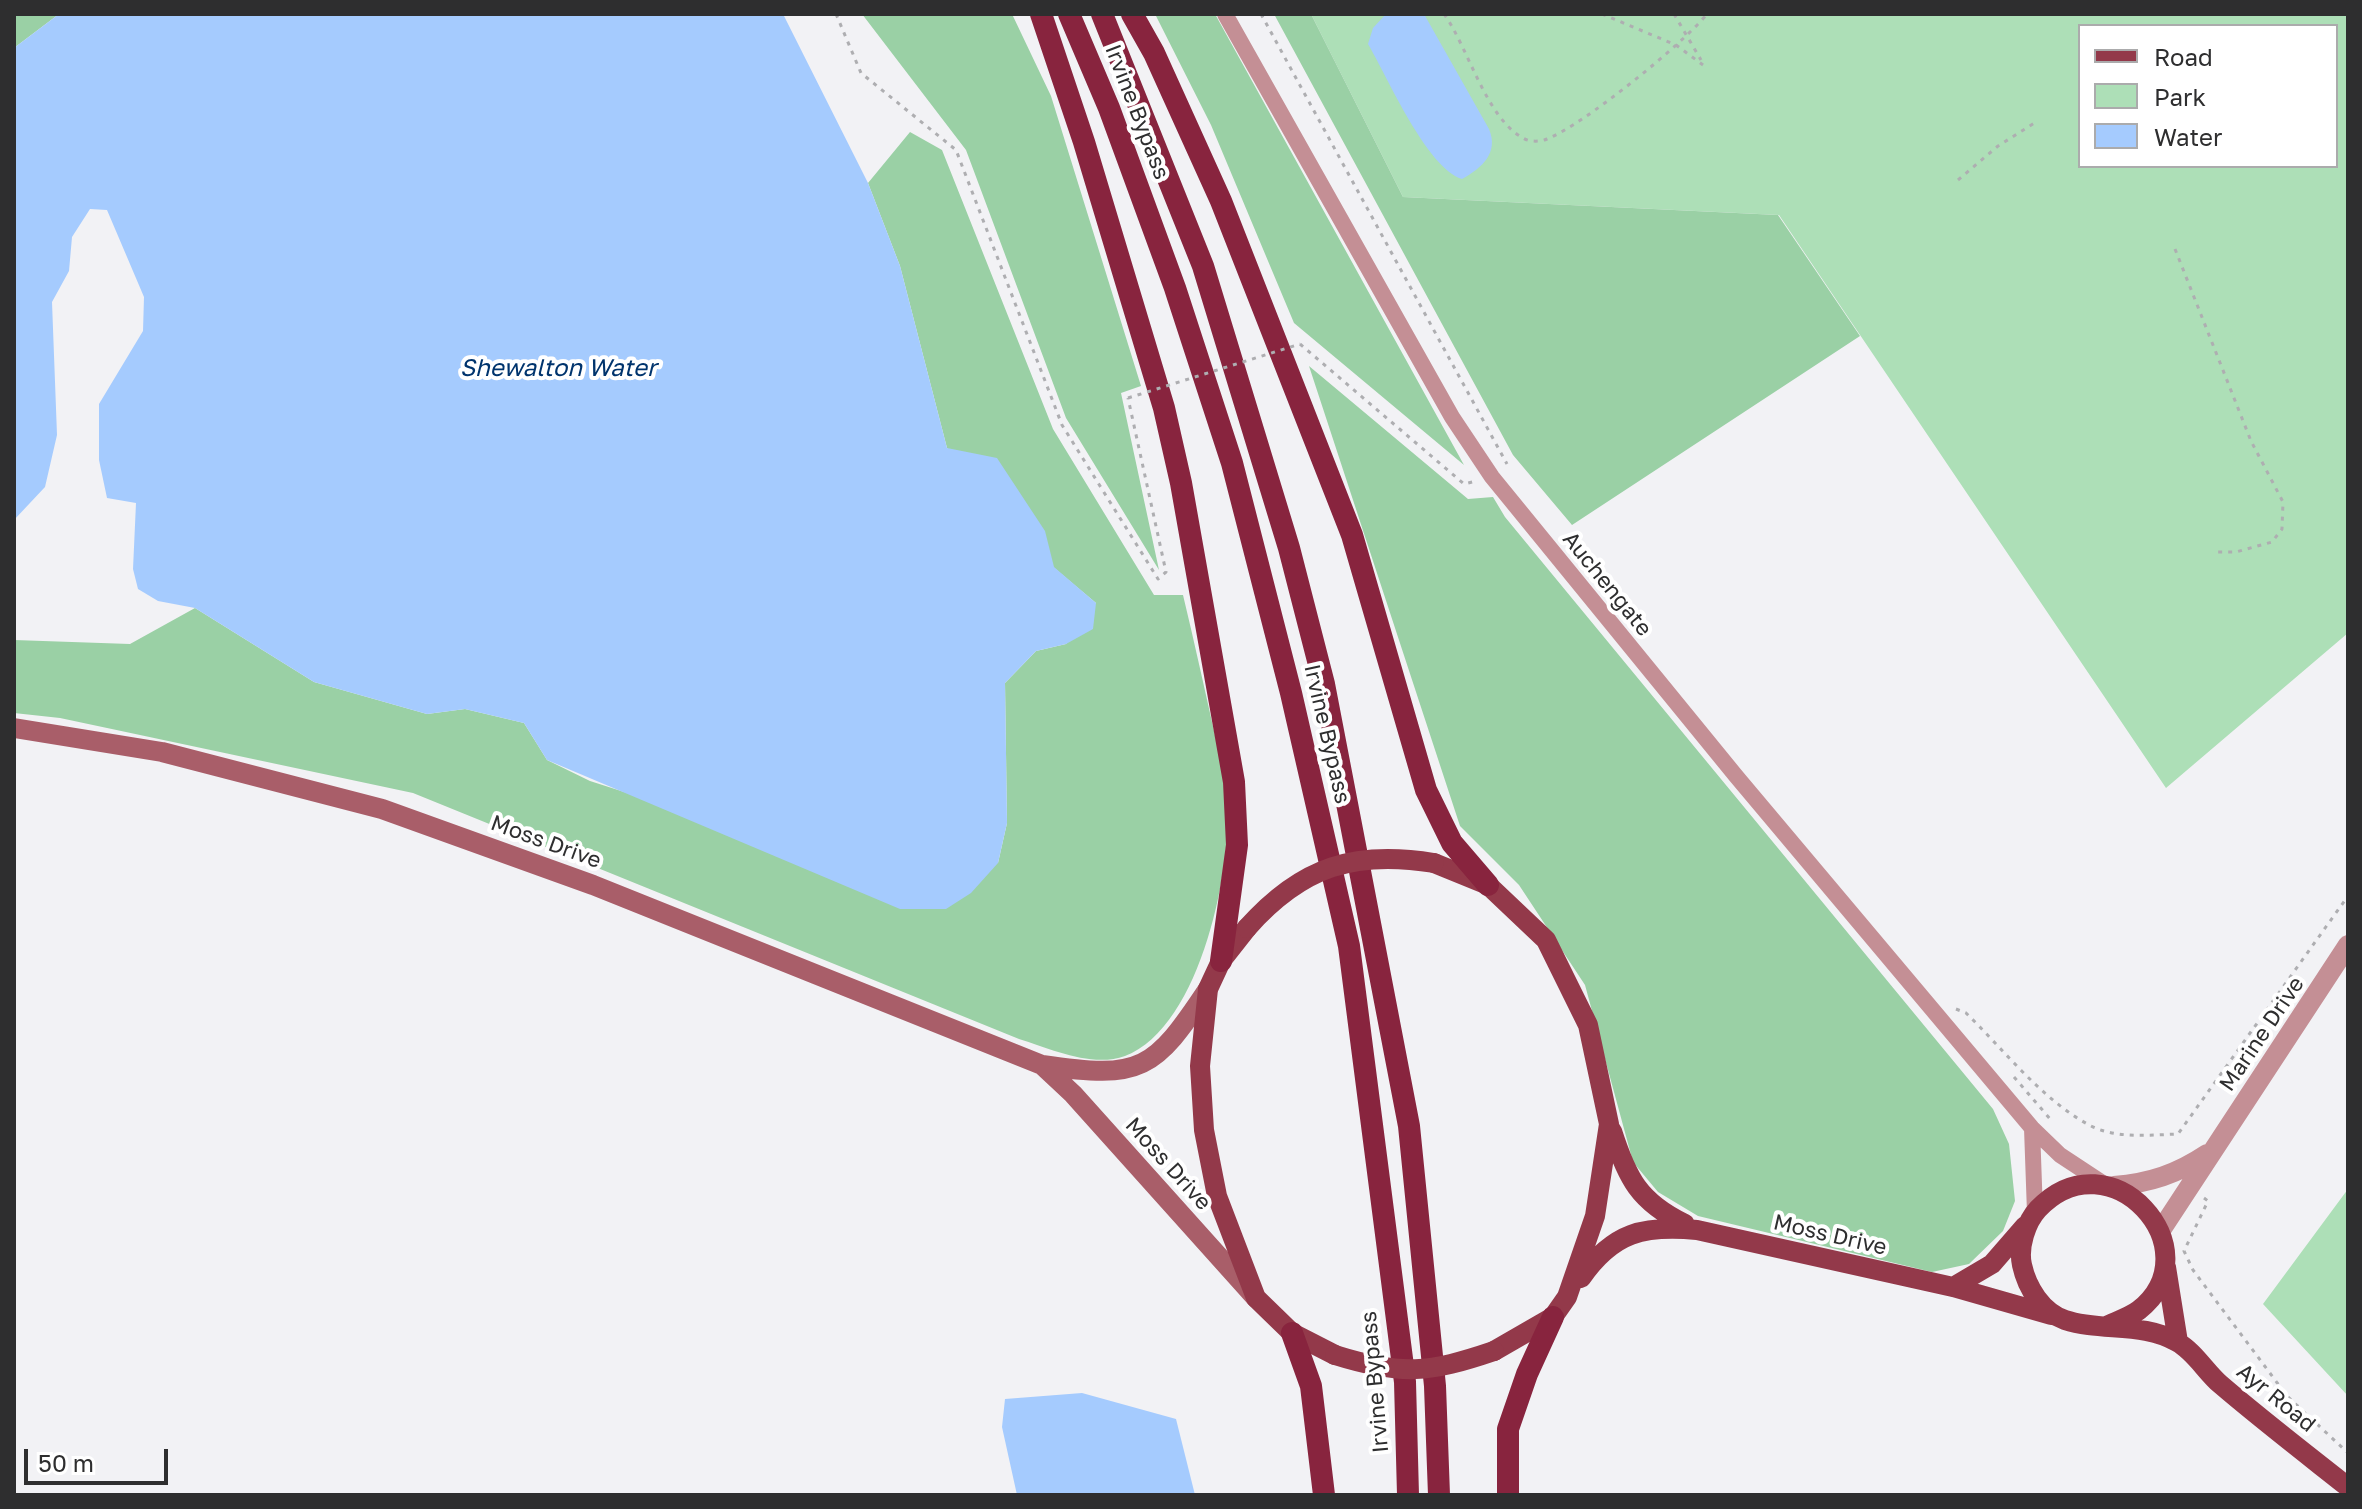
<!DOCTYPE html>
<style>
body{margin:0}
#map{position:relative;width:2362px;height:1509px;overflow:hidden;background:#f2f2f5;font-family:"Golos Text",sans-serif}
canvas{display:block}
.frame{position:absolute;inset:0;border:16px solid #2e2e2f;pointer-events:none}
.legend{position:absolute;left:2078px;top:24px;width:260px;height:144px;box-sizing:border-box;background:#fff;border:2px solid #ababac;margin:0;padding:10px 14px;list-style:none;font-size:24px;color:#2e2e2f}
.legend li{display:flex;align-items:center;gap:16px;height:40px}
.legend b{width:40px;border:2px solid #ababac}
.scale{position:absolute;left:24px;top:1449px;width:144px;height:36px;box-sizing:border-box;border:4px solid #2e2e2f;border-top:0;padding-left:10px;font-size:24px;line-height:28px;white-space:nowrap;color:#2e2e2f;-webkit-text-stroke:6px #fff;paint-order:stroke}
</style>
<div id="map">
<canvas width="2362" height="1509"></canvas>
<div class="frame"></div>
<ul class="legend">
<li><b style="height:10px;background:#93394a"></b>Road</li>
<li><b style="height:22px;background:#addfb7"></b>Park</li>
<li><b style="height:22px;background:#a5cbfe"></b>Water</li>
</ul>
<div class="scale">50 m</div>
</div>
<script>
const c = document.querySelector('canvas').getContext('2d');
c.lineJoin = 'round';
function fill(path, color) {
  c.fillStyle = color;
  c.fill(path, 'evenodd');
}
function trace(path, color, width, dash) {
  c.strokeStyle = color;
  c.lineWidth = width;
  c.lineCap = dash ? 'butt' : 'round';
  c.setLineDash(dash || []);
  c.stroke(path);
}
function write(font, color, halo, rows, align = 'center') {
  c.font = font + ' "Golos Text",sans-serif';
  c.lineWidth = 8;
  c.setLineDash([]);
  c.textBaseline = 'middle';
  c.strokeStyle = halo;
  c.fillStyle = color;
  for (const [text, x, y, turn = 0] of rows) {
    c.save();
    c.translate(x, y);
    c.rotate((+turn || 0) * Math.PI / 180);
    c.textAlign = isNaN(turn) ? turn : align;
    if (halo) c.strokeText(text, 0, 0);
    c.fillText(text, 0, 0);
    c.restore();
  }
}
fill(new Path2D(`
 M1311,14H2348V633L2166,788L1779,215L1403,197ZM2080,26H2336V166H2080Z
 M2348,1189V1396L2263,1304Z`), '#addfb7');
fill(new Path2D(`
 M14,14H59L14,48Z
 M862,14H1012L1051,96L1141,386L1121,393L1159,570L1066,418L966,150Z
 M1155,14H1215L1464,465L1294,323L1211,125Z
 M1274,14H1311L1403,197L1778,215L1860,336L1572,525L1513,455Z
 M910,132L942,150L1053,429L1154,595H1183C1194,641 1204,686 1214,731C1218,751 1225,771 1227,791C1234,862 1202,1027 1125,1056C1092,1068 1051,1049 1019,1039L413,793L60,718L14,713V640L130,644L195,608L314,682L427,714L465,709L524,723L547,760L590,781L643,798L998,863L1007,823L1005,683L1036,651L1066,644L1096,603L1053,567L1044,531L947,448L900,266L868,183Z
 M1309,366L1468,499L1493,497L1505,517L1993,1109L2009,1144L2015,1201L2003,1231L1969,1264L1932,1272L1698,1216L1658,1192L1633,1162L1585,985L1519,885L1460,826Z`), '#9ad0a5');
fill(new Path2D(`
 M59,14H783L868,183L900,266L947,448L997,458L1045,531L1054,567L1096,603L1093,629L1066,644L1036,651L1005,683L1007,823L998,863L971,893L946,909H900L547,760L524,723L465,709L427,714L314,682L195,608L158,601L138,589L133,569L136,503L107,498L99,460V404L143,331L144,297L107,210L90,209L72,237L69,271L52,302L57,435L45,487L14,520V48Z
 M1386,14H1424L1489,129C1499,153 1482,168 1462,179C1426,167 1388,78 1368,44L1373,28Z
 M1082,1393L1176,1419L1195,1495H1017L1002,1427L1005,1399Z`), '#a5cbfe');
trace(new Path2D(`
 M836,14L861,73L956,150L1062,425L1158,579L1166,572L1128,398
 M1261,14L1507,464
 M1444,14C1468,47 1486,118 1523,138C1529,142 1540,142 1547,139C1583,125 1682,45 1707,14
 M1602,14L1676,45L1703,65
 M1674,14L1701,60
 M1958,180L1998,146L2036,122
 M2175,249L2251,441L2283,502L2282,529L2272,542L2236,552H2214
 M1300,344L1464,484L1476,481
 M1956,1009L1966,1013C2004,1050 2043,1101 2091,1126C2117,1139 2150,1135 2178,1134L2348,896
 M2014,1077L2051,1120
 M2204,1198L2208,1201L2184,1251L2193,1270L2287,1396L2348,1453`), '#aeaeb1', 3, [4, 6]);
trace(new Path2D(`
 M1225,14L1452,417L1492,477L1736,776L2032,1128L2060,1155L2104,1184
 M2032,1128L2035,1213`), '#c48f95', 16);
trace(new Path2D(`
 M2114,1186C2150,1183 2177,1174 2207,1154
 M2161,1230L2348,945`), '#c48f95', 20);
trace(new Path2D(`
 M14,728L162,752L382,809L593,885L1042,1065C1142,1080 1154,1070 1208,989
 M1042,1065L1073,1094L1256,1298`), '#a95e69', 20);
trace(new Path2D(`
 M1434,863L1488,885L1546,940L1588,1025L1609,1124L1595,1216L1567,1297L1553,1317L1494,1351
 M1247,928L1221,961L1208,989L1200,1066L1204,1130L1217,1196L1256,1298L1292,1333L1335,1355
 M1612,1131C1627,1178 1639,1202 1685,1224
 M2166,1267L2178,1342
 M1581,1278C1613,1232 1644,1225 1697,1230L1953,1287L2051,1315
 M1953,1287L1992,1264L2025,1226
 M2106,1326C2117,1321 2130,1317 2139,1310C2215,1250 2110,1133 2038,1209C2026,1222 2018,1247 2022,1265C2027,1288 2042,1312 2065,1320C2101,1332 2143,1322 2177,1342C2194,1351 2206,1372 2220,1384C2262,1420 2305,1453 2348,1487`), '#93394a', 20);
trace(new Path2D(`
 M1041,14L1084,142L1164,408L1181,483L1234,782L1237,845L1221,961
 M1069,14L1109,108L1175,288L1232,463L1291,693L1349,946L1405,1382L1408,1495
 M1102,14L1203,266L1289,548L1324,684L1409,1126L1435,1386L1439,1495
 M1132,14L1154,53L1221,201L1352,535L1426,790L1452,843L1488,885
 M1292,1333L1311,1386L1324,1495
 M1508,1495V1429L1527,1374L1553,1317`), '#88243e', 22);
trace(new Path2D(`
 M1128,398L1300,344`), '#aeaeb1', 3, [4, 6]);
trace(new Path2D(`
 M1247,928C1302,866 1355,850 1434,863
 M1335,1355C1402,1376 1429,1373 1494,1351`), '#93394a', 20);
write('22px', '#2e2e2f', '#fff', [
 ["Irvine Bypass",1137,112,69],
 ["Auchengate",1607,584,51],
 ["Irvine Bypass",1327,734,77],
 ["Moss Drive",546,842,20],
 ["Marine Drive",2262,1034,-56],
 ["Moss Drive",1168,1164,48],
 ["Moss Drive",1830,1235,13],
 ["Irvine Bypass",1375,1382,-95],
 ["Ayr Road",2276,1398,39]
]);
write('italic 24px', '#00346d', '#fff', [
 ["Shewalton Water",558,368]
]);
</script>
